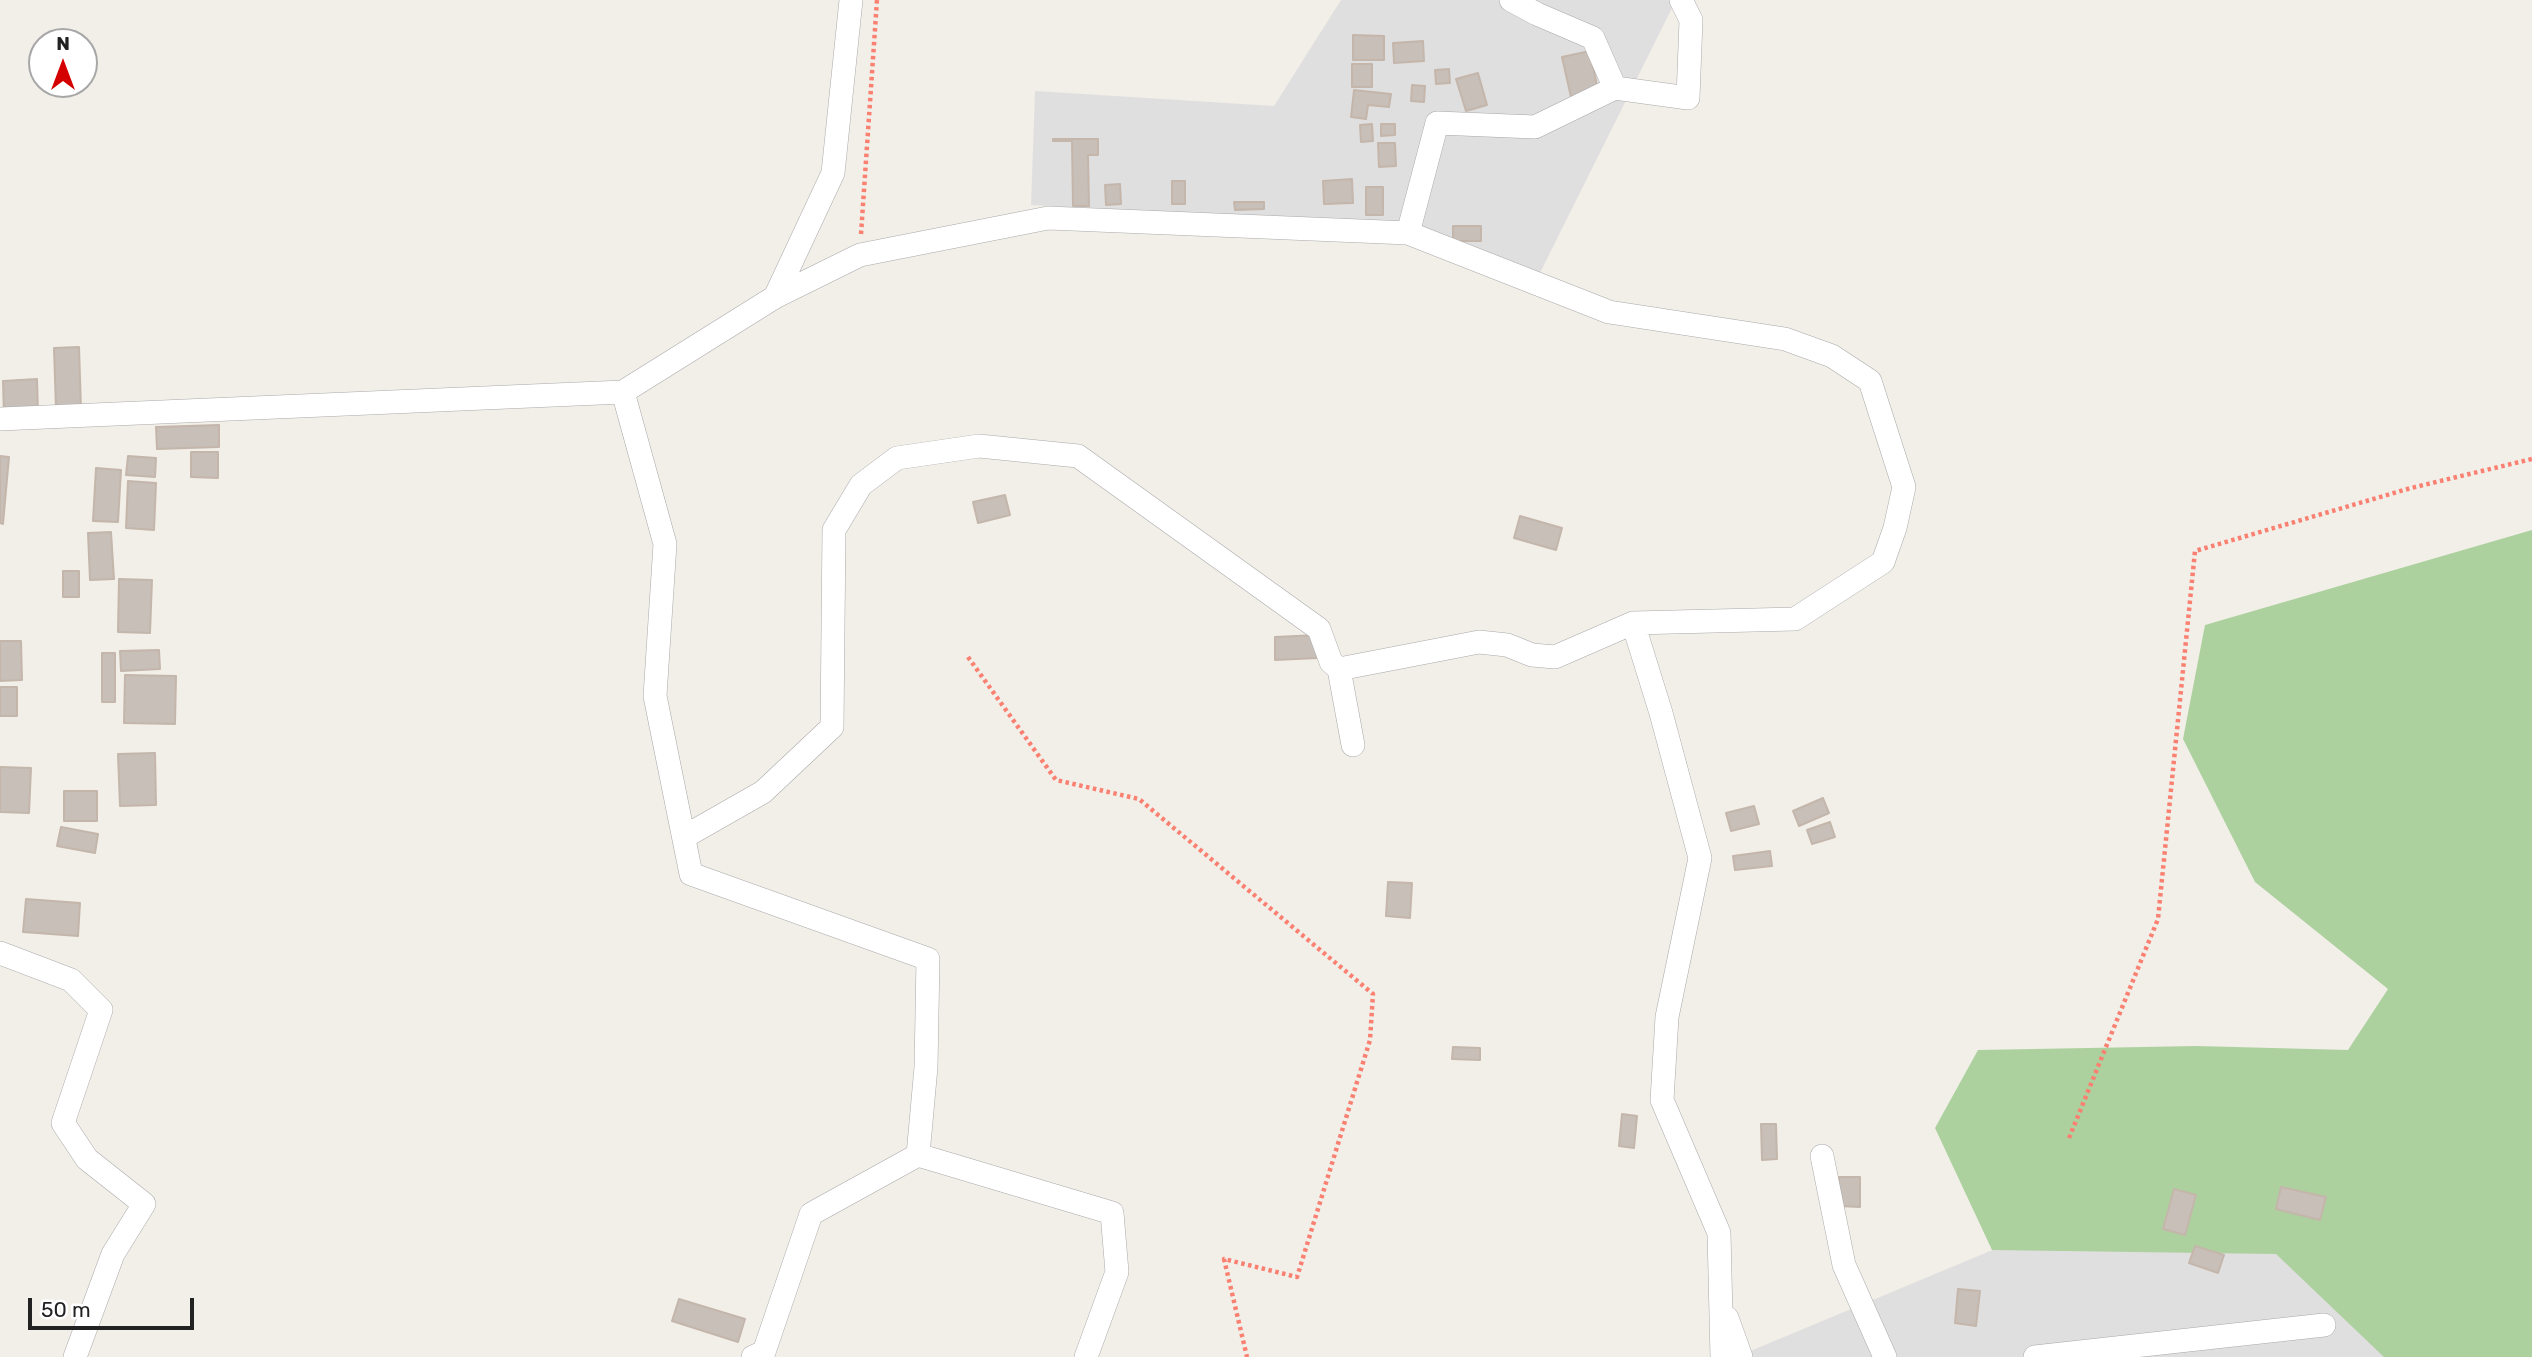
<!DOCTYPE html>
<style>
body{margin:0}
#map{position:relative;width:2532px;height:1357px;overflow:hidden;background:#f2efe9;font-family:Rubik,sans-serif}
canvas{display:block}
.north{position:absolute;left:28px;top:28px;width:70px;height:70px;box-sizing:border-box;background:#fff;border:2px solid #a7a7a7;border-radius:50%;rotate:0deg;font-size:19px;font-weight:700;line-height:28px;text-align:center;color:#222}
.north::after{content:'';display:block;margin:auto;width:24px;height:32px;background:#d40000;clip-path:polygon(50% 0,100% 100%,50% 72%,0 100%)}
.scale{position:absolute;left:28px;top:1298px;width:166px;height:32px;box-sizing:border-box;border:4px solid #222;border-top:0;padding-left:9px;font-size:21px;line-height:24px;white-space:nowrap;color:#222;-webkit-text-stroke:5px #fff;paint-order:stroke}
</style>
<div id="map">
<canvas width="2532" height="1357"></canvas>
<div class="north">N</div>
<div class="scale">50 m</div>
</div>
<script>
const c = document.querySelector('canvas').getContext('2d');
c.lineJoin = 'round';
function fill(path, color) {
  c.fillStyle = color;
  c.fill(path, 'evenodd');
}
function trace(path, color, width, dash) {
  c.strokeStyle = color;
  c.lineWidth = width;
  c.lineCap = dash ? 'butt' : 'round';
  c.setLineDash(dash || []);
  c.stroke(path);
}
fill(new Path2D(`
 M1341,0H1676L1534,285L1343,222L1031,205L1035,91L1274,106Z
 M2190,1132L2532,1323V1357H1736L2086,1211Z`), '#e0dfdf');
fill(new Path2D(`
 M2532,530V1357H2384L2276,1254L1992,1250L1935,1128L1978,1050L2197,1046L2348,1050L2388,989L2255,882L2183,739L2205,625Z`), '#add19e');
const building = new Path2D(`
 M1353,35L1384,36V60H1353Z
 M1423,41L1424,61L1394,63L1393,43Z
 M1590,51L1598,91L1571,97L1562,57Z
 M1352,64H1372V87H1352Z
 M1449,69L1450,83L1436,84L1435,70Z
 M1478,73L1487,105L1466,111L1456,79Z
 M1412,85L1425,86L1424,102L1411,101Z
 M1354,90L1391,94L1389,107L1368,105L1366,119L1351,117Z
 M1372,124L1373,141L1361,142L1360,125Z
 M1381,124H1395V135L1381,136Z
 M1053,139H1098V155H1088L1089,206H1073L1072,141H1053Z
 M1378,143H1395L1396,166L1379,167Z
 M1352,179L1353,203L1324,204L1323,181Z
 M1172,181H1185V204H1172Z
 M1120,184L1121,204L1106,205L1105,185Z
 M1366,187H1383V215H1366Z
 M1234,202H1264V209L1235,210Z
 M1453,226H1481V241H1453Z
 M79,347L81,409L56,410L54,348Z
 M37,379L38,414L4,415L3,381Z
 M219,425V447L157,449L156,427Z
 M191,452H218V478L191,477Z
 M0,456L9,457L3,524L0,523Z
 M128,456L156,458L155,477L126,475Z
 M96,468L121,470L118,522L93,521Z
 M128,481L156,483L154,530L126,528Z
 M1005,495L1010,515L978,523L973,502Z
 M1520,516L1562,528L1556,550L1514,538Z
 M111,532L114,579L90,580L88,533Z
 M63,571H79V597H63Z
 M119,579L152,580L150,633L118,632Z
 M1318,635V658L1275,660V637Z
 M0,641H21L22,680L0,681Z
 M159,650L160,669L121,671L120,651Z
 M102,653H115V702H102Z
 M125,675L176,676L175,724L124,723Z
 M0,687H17V716H0Z
 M155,753L156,805L120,806L118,754Z
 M0,767L31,768L29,813L0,812Z
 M64,791H97V821H64Z
 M1823,798L1829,813L1799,826L1793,811Z
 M1754,806L1759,824L1731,831L1726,813Z
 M1830,822L1835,837L1812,844L1807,830Z
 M61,827L98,834L95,853L57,846Z
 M1770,851L1772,866L1735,870L1733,856Z
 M1388,882L1412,883L1410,918L1386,916Z
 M26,899L80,903L78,936L23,932Z
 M1453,1047L1480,1048V1060L1452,1059Z
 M1622,1114L1637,1116L1634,1148L1619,1146Z
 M1761,1124H1776L1777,1159L1762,1160Z
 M1839,1177H1860V1207L1839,1206Z
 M2281,1187L2326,1197L2320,1220L2276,1209Z
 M2174,1189L2196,1195L2185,1235L2163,1229Z
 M2195,1246L2224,1255L2218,1273L2189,1263Z
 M1958,1289L1980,1291L1976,1326L1955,1323Z
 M679,1299L745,1319L738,1342L672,1321Z`);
fill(building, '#c7bfb8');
trace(building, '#c4b6ab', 2);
const minor = new Path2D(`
 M1511,0L1537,14L1593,38L1615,88L1535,127L1437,123L1408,233L1609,312L1785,339L1832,356L1870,381L1904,487L1895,528L1883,562L1795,619L1633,623
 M1615,88L1688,98L1691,20L1681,0
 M775,297L860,255L1048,218L1408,233
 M0,419L623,392
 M1353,745L1339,669L1479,642L1507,645L1532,655L1555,657L1633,623L1661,713L1700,858L1667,1017L1662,1100L1719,1233L1722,1357
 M684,837L763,792L832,727L834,530L861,485L897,458L979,446L1078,456L1319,629L1331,662L1339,669
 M0,953L71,980L101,1010L63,1123L87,1159L144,1204L113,1254L75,1357
 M918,1155L1112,1213L1117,1272L1086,1357
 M1822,1156L1844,1265L1885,1357
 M1727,1318L1741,1357
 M753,1357L764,1352L811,1214L918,1155L926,1067L928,959L691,874L655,696L665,544L623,392L775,297L833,173L851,0
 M2035,1357L2324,1325`);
trace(minor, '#a9a9a9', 24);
trace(new Path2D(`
 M861,234L877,0
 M968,657L1056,780L1139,799L1373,994L1370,1040L1297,1277L1224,1259L1247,1357
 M2069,1138L2158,919L2195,551L2411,488L2532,459`), '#fa8072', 4.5, [3.5, 3.5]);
trace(minor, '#fff', 23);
</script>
